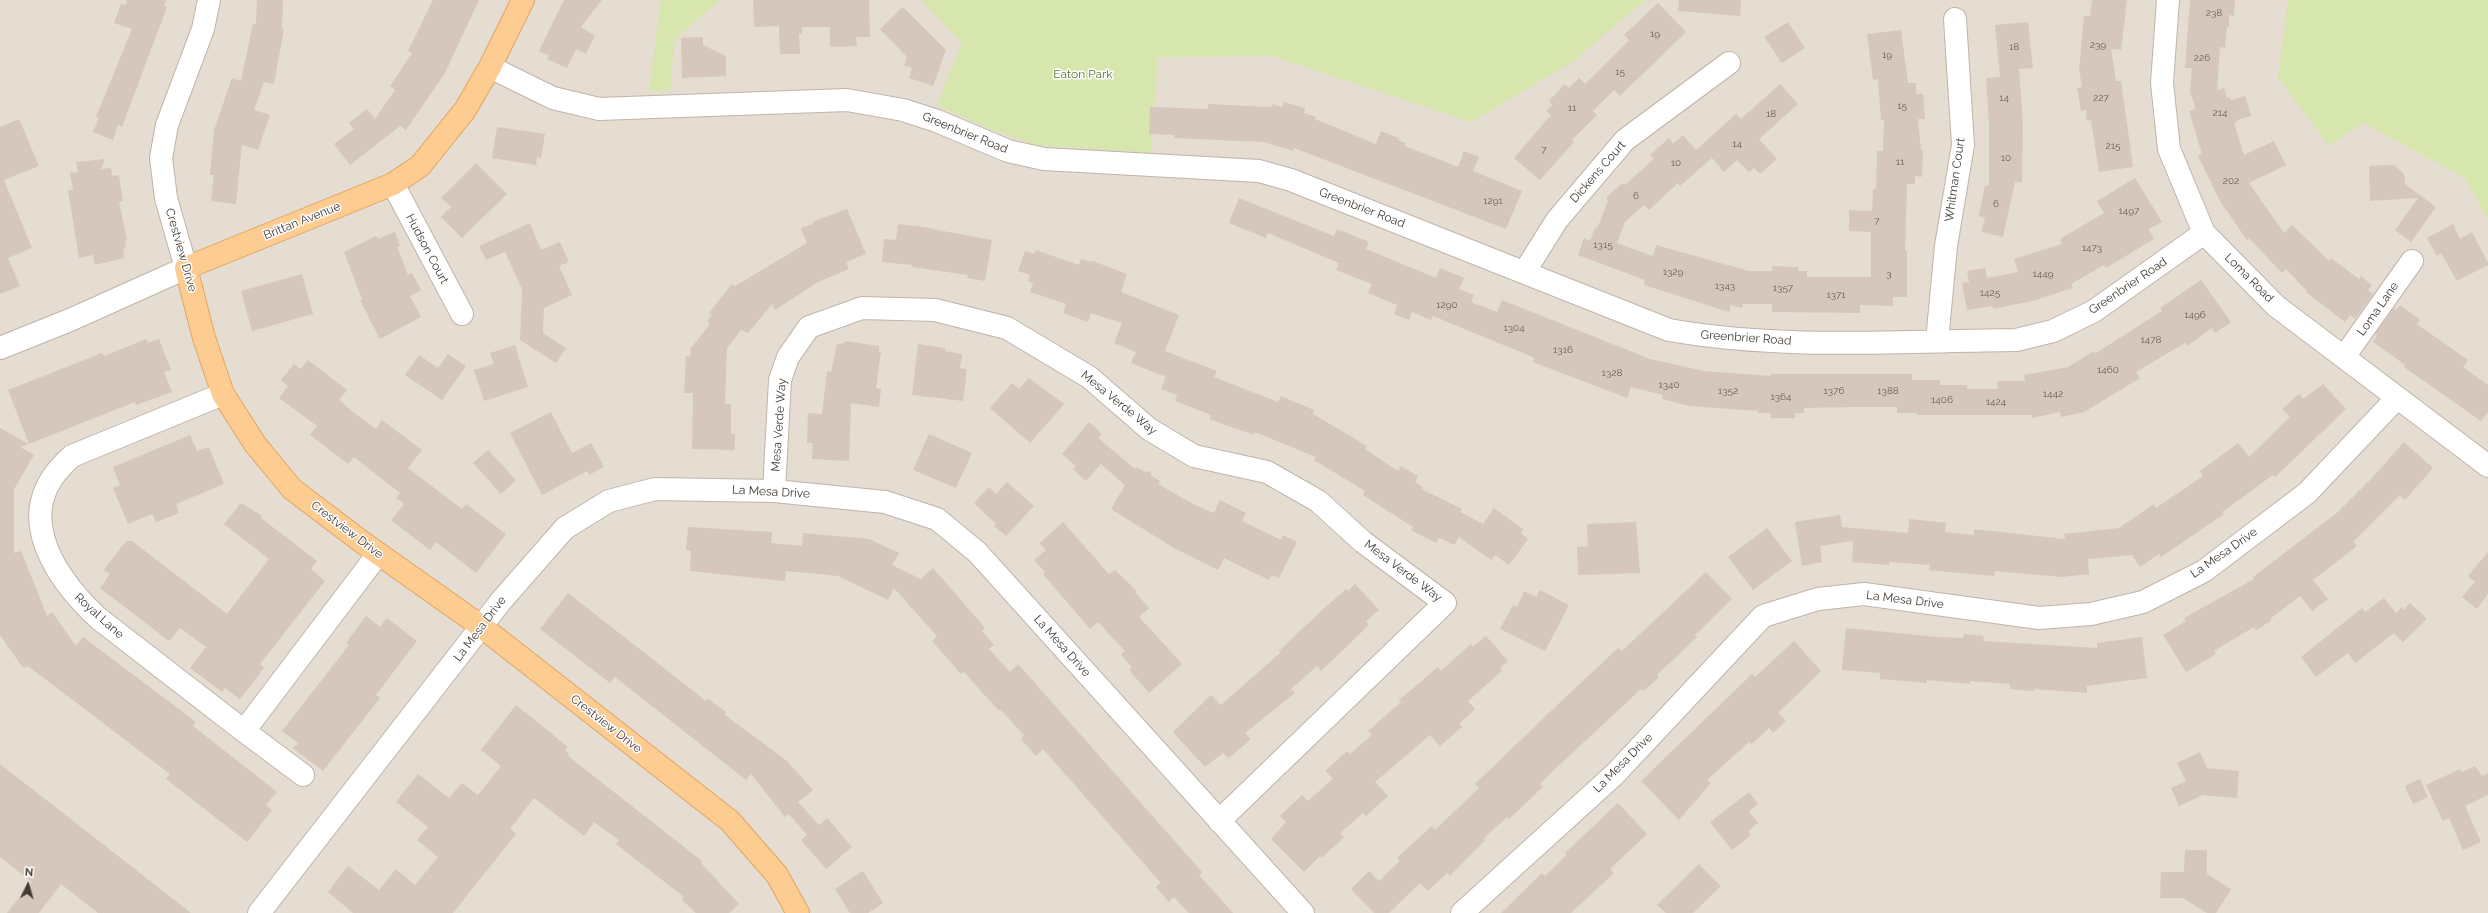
<!DOCTYPE html>
<style>
body{margin:0}
#map{position:relative;width:2488px;height:913px;overflow:hidden;background:#f2ebe3;font-family:Raleway,sans-serif}
canvas{display:block}
.north{position:absolute;left:8px;top:865px;width:40px;height:40px;-webkit-text-stroke:3px #fff;paint-order:stroke;rotate:5deg;font-size:11px;font-weight:700;line-height:16px;text-align:center;color:#433b34}
.north::after{content:'';display:block;margin:auto;width:14px;height:18px;background:#433b34;clip-path:polygon(50% 0,100% 100%,50% 72%,0 100%)}
</style>
<div id="map">
<canvas width="2488" height="913"></canvas>
<div class="north">N</div>
</div>
<script>
const c = document.querySelector('canvas').getContext('2d');
c.lineJoin = 'round';
function fill(path, color) {
  c.fillStyle = color;
  c.fill(path, 'evenodd');
}
function trace(path, color, width, dash) {
  c.strokeStyle = color;
  c.lineWidth = width;
  c.lineCap = dash ? 'butt' : 'round';
  c.setLineDash(dash || []);
  c.stroke(path);
}
function write(font, color, halo, rows, align = 'center') {
  c.font = font + ' Raleway,sans-serif';
  c.lineWidth = 3;
  c.setLineDash([]);
  c.textBaseline = 'middle';
  c.strokeStyle = halo;
  c.fillStyle = color;
  for (const [text, x, y, turn = 0] of rows) {
    c.save();
    c.translate(x, y);
    c.rotate((+turn || 0) * Math.PI / 180);
    c.textAlign = isNaN(turn) ? turn : align;
    if (halo) c.strokeText(text, 0, 0);
    c.fillText(text, 0, 0);
    c.restore();
  }
}
fill(new Path2D(`
 M0,0H2488V913H0Z`), '#e5dcd2');
fill(new Path2D(`
 M661,0H720L675,39L670,91H649Z
 M921,0H1645L1571,63L1471,122L1272,56L1158,57L1151,153L1036,145L987,128L937,105L962,43Z
 M2288,0H2488V220L2465,178L2364,123L2329,145L2278,78Z`), '#d6e6ac');
fill(new Path2D(`
 M127,0H166L164,6L167,7L122,127L118,125L113,140L93,132L99,118L96,117L132,29L114,23L121,4L126,5Z
 M257,0H283L282,29H284L274,84L264,82L254,110L270,115L258,150L242,145L236,204L211,201L214,175H210L214,130L232,78L241,81L253,23L256,24Z
 M433,0H479L445,73L406,130L400,126L350,165L334,144L354,129L349,123L367,109L375,119L395,90L390,86L412,53L408,51Z
 M564,0H602L581,27L595,36L586,54L576,49L567,68L547,59L549,56L539,51Z
 M753,0H869L870,37H856L857,46L830,47V27H802V34H799L800,54H780L779,26L754,27Z
 M1679,0H1741L1740,16L1678,11Z
 M2092,0H2127L2121,50L2111,49L2116,81H2121L2133,167L2099,172L2091,120L2087,121L2086,110L2081,111L2077,88L2082,87L2079,70L2084,16H2090Z
 M2190,0H2235L2234,16L2229,15V27H2227L2225,48L2220,47L2217,90L2224,88L2227,98L2230,97L2231,100L2245,96L2251,116L2237,120L2238,122L2234,123L2244,155L2274,141L2286,165L2249,183L2284,233L2292,225L2329,261L2331,258L2359,279L2361,276L2372,285L2368,290L2373,294L2355,319L2350,315L2345,322L2306,292L2307,291L2286,269L2282,273L2249,238L2247,240L2220,201L2198,156L2202,154L2189,111L2196,109L2190,92L2192,68H2185Z
 M1658,3L1686,32L1620,96L1614,90L1593,111L1597,115L1572,140L1574,142L1540,180L1514,158L1551,115L1546,111L1552,105L1549,101L1565,84L1569,88L1579,78L1585,84L1629,40L1624,35Z
 M903,7L946,50L933,86L909,78L912,68L904,65L907,57L880,29Z
 M1788,22L1805,48L1782,63L1764,37Z
 M2028,22L2033,68L2019,69L2023,123L2022,182H2015L2003,237L1981,232L1985,218L1979,216L1985,185L1989,186V123L1986,78L2000,77L1995,25Z
 M1901,30L1908,83H1916V94H1923L1925,119H1918L1921,150H1923L1922,177L1915,176V184H1907L1905,250H1907V297H1893V306L1860,305V313L1772,312V304H1743L1742,308L1731,305L1729,312L1644,285L1645,280L1578,255L1584,238L1590,241L1595,228L1597,229L1608,201L1606,198L1622,183L1625,185L1654,159L1650,155L1669,138L1673,144L1683,135L1696,150L1736,114L1741,119L1780,84L1798,104L1759,139L1777,159L1760,174L1754,168L1749,172L1737,160L1724,172L1712,158L1680,186L1678,183L1649,210L1644,205L1625,222L1617,243L1653,256L1656,245L1749,271H1772V266L1798,267V271H1807V277H1871V232L1849,231V210L1872,211L1873,189H1876L1877,151H1883L1884,120H1881L1878,79L1873,80L1867,34Z
 M703,37V45L726,56V76L682,78L681,38Z
 M1284,102L1305,108L1304,113L1316,117L1315,119L1376,144L1381,131L1399,138L1398,140L1406,143L1405,146L1458,167L1464,151L1479,157L1473,171L1522,191L1506,229L1294,148L1293,151L1264,142L1174,138V135L1149,134L1150,107L1208,109V104L1271,107L1272,104L1282,107Z
 M19,119L39,166L4,180L32,248L8,258L20,286L0,294V127Z
 M497,127L545,134L541,158L537,157L536,165L492,158Z
 M105,159L101,169L111,168L112,176L119,175L123,201L119,202L127,240L125,241L126,248L123,249L124,258L95,265L93,255L79,258L68,190H73L70,173L78,172L76,162Z
 M476,163L507,194L462,238L441,217L451,207L441,198Z
 M2394,165L2404,174L2405,184L2436,207L2411,242L2395,230L2418,198L2370,201L2369,166Z
 M2135,178L2162,222L2149,229L2154,239L2106,268L2104,265L2071,284L2073,288L2032,301L1993,309L1992,306L1967,310L1962,283L1969,282L1967,271L1985,268L1987,278L2018,272L2014,259L2062,244L2060,239L2104,213L2097,201Z
 M1239,198L1334,236L1337,229L1369,242L1366,249L1436,278L1440,268L1464,278L1459,289L1474,295L1471,302L1497,312L1502,300L1650,359L1704,371L1771,376V374H1912V380H1940V385H1967V389H1998L1997,381H2025L2024,375L2068,367L2094,351L2096,353L2162,311L2160,308L2201,280L2231,322L2215,333L2212,328L2187,346L2185,343L2136,372L2140,378L2084,412L2061,417L2060,412L2032,418L2031,415H1917V413H1897V407H1857L1804,408V413H1795V418H1771V413H1758V411L1689,406L1662,399L1663,395L1631,387L1627,398L1533,362L1535,358L1433,316L1431,320L1412,312L1409,320L1394,314L1397,305L1368,293L1372,284L1336,270L1339,263L1268,233L1266,238L1229,223Z
 M847,209L866,254L846,262L849,269L818,282L775,310L772,304L748,333L741,330L727,348L725,404H731V434H735V450L692,449L693,393H684L686,356H690L691,348L710,324L707,321L712,315L709,313L732,284L735,286L807,243L801,228L813,224L812,222Z
 M530,223L541,250L560,242L569,262L559,266L572,295L544,308L543,333L566,348L556,363L520,340L522,289L505,252L486,260L479,246Z
 M898,224L932,228V229L992,240L985,281L967,278L968,275L912,267V265L882,262L884,239L896,240Z
 M2453,224L2460,239L2472,232L2488,263V265L2457,281L2441,253L2437,256L2427,238Z
 M395,232L400,246L397,247L408,275L412,273L421,290L410,296L421,317L380,339L360,300L362,299L344,252L376,236L378,239Z
 M1036,250L1079,265L1081,259L1092,262L1093,261L1127,274L1121,292L1179,315L1165,351L1217,371L1214,377L1278,402L1281,396L1314,410L1313,414L1367,446L1365,449L1398,471L1401,466L1418,476L1415,482L1423,487L1421,489L1462,509L1460,512L1483,524L1494,508L1523,529L1521,533L1528,539L1509,565L1495,555L1491,560L1459,537L1455,545L1439,538L1436,543L1411,530L1413,527L1363,495L1365,491L1314,460L1316,457L1255,432L1254,435L1209,419L1211,415L1175,401L1177,395L1161,389L1166,377L1131,363L1136,352L1114,343L1122,323L1091,313L1088,322L1063,313L1066,304L1030,292L1033,283L1028,281L1030,275L1018,271L1025,251L1034,254Z
 M302,274L313,314L252,331L241,291Z
 M2400,305L2420,320L2417,324L2468,360L2463,367L2488,385V412L2481,421L2404,367L2405,365L2373,342L2377,336L2375,334L2394,308L2396,310Z
 M146,339L148,343L159,339L171,370L164,372L172,392L136,405L135,402L29,444L8,390L102,353L104,356Z
 M845,341L879,346V352H881L876,388L881,389L879,407L851,403L849,461L812,459L813,443H807L808,413L822,414L827,371L831,372L837,344L845,343Z
 M918,344L945,348V351L962,354L960,368L967,369L963,401L912,395Z
 M515,345L528,387L484,401L474,370L494,364L490,353Z
 M448,354L466,366L442,400L405,375L419,355L438,368Z
 M308,360L347,390L339,400L353,412L376,429L382,420L422,450L408,468L462,509L466,504L506,534L476,573L436,542L430,550L391,520L404,504L396,498L400,493L354,457L348,464L310,435L317,426L279,398L288,386L281,380L294,364L301,369Z
 M1029,378L1064,404L1030,443L990,408L1012,383L1019,389Z
 M2323,384L2346,409L2275,477L2273,475L2222,512L2224,514L2161,557L2159,554L2140,567L2132,555L2088,559L2089,574L2062,577L1995,571L1994,576L1971,574L1929,570L1930,565L1889,562V565L1852,562L1853,541L1820,546L1822,562L1802,566L1795,522L1840,515L1842,527L1908,533L1909,519L1946,523L1945,532L1974,535V529L2065,539L2064,534L2119,528L2154,504L2156,508L2203,476L2200,471L2238,443L2249,457L2290,417L2282,409L2299,394L2303,399Z
 M551,412L572,453L591,443L604,467L589,475L587,471L542,495L510,433Z
 M1089,422L1102,434L1098,438L1135,469L1136,467L1145,472L1150,471L1152,476L1160,481L1158,484L1195,505L1214,513L1220,500L1246,513L1242,521L1281,540L1283,535L1297,542L1279,578L1272,575L1269,580L1224,558L1218,570L1174,548L1111,509L1125,485L1101,464L1086,481L1073,469L1076,466L1062,454Z
 M0,428L29,444L20,447L34,455L14,489V553L21,551L47,616L52,612L76,646L83,637L196,722L193,726L277,792L266,805L272,810L247,842L166,779L170,774L28,666L23,668L0,635Z
 M929,434L972,453L956,488L913,470Z
 M190,435L197,451L209,447L224,484L176,504L179,513L156,522L152,514L128,524L113,488L120,485L113,467Z
 M2404,442L2433,468L2405,500L2400,495L2353,542L2357,546L2313,580L2328,599L2312,611L2300,596L2270,619L2271,621L2256,630L2254,627L2214,651L2216,654L2186,672L2163,635L2186,621L2184,618L2254,579L2253,577L2338,512L2373,477Z
 M488,450L516,480L501,494L473,463Z
 M1007,482L1034,506L1006,536L994,526L996,524L974,503L989,487L996,494Z
 M241,503L262,516L261,518L317,561L311,569L325,581L260,664L264,668L240,699L225,688L222,692L190,668L206,647L180,628L169,641L100,588L110,574L104,570L126,541H132L227,614L269,559L224,524Z
 M1063,522L1109,574L1115,570L1137,591L1135,592L1149,608L1139,617L1182,664L1149,693L1129,670L1132,667L1121,655L1125,651L1098,622L1090,629L1043,574L1045,572L1034,560L1046,550L1040,543Z
 M1636,522L1640,573L1578,575L1577,547L1588,546L1587,524Z
 M688,527L772,532L771,543L802,546L803,533L869,539L899,553L892,565L921,579L933,568L985,628L982,631L994,645L989,649L1010,672L1018,664L1202,872L1199,875L1233,913H1189L1174,897L1169,902L1156,887L1161,883L1043,749L1036,756L1021,739L1024,735L1000,709L999,711L964,672L961,674L932,641L937,636L894,588L888,600L838,576L786,571L785,581L690,571L691,551L686,550Z
 M1767,528L1792,561L1753,590L1728,557Z
 M2488,552V594L2477,609L2462,597L2475,582L2468,576Z
 M1706,572L1732,599L1695,635L1697,637L1657,675L1659,677L1644,691L1641,689L1554,770L1540,784L1543,787L1509,819L1507,817L1484,838L1485,840L1450,876L1447,873L1428,891L1420,883L1389,913H1374L1351,889L1369,871L1379,881L1400,861L1397,858L1432,826L1435,830L1479,788L1475,784L1552,710L1618,648L1622,651Z
 M1355,584L1379,610L1366,621L1369,625L1321,671L1317,666L1291,689L1295,693L1245,733L1251,739L1229,758L1223,753L1205,767L1173,732L1211,695L1221,705L1280,653L1279,651L1320,612L1346,589L1348,591Z
 M1540,590L1569,605L1545,651L1500,629L1513,605L1517,607L1524,591L1536,597Z
 M568,593L706,701L708,699L726,712L725,715L787,761L813,790L798,802L819,825L827,818L852,847L826,869L801,840L807,835L789,814L785,817L751,774L746,780L615,677L610,683L540,629Z
 M2384,598L2396,613L2402,607L2404,610L2410,603L2427,619L2403,642L2394,633L2355,663L2348,653L2316,677L2301,657L2362,608L2365,612Z
 M366,616L380,627L387,618L417,641L376,695L380,698L323,771L293,748L298,743L282,731L349,645L346,643Z
 M1846,628L1937,637L1963,638L1964,634L1984,636L1983,641L2097,648V643L2142,637L2147,678L2087,686V693L2034,689V691L2010,689V684L1970,681V684L1927,680V683L1880,679V673L1842,670Z
 M1486,636L1508,661L1500,668L1502,671L1468,701L1475,709L1459,724L1462,727L1440,746L1430,735L1375,782L1388,796L1366,816L1363,813L1340,833L1344,837L1322,858L1320,856L1304,872L1271,839L1286,822L1280,816L1302,795L1308,801L1333,779L1325,771L1347,751L1350,754L1372,735L1368,731L1401,702L1399,700L1438,667L1441,671L1471,644L1473,647Z
 M1794,641L1821,671L1778,713L1786,721L1773,733L1769,728L1752,744L1749,742L1707,780L1711,783L1679,820L1641,781L1752,674L1755,677Z
 M516,705L568,747L565,751L569,754L568,756L702,861L701,863L739,904L729,913H696L682,900L684,897L616,844L619,840L594,822L584,836L534,798L510,829L516,834L453,913H353L328,892L348,866L379,890L396,869L415,885L438,857L417,840L428,827L396,802L418,774L449,798L462,783L478,795L501,766L481,750Z
 M2200,752L2207,768L2239,771L2237,798L2203,795L2179,806L2171,788L2186,781L2177,763Z
 M0,764L72,820L191,913H98L61,884L39,913H7L32,882L0,857Z
 M2475,766L2482,776L2488,773V795L2465,806L2481,842L2463,850L2449,818L2443,821L2426,785L2460,769L2462,772Z
 M2420,779L2428,797L2413,804L2405,786Z
 M1749,792L1758,804L1749,811L1758,823L1748,831L1751,835L1732,850L1710,822Z
 M1618,803L1647,834L1610,869L1614,873L1571,913H1501L1542,873L1545,876L1567,855L1565,853Z
 M2185,850H2207V874L2231,889L2216,913H2207L2183,898H2160L2161,872H2184Z
 M1699,864L1721,886L1693,913H1666L1657,905Z
 M863,871L883,903L868,913H850L835,889Z`), '#d6c7bc');
const minor = new Path2D(`
 M2168,0L2162,83L2169,149L2204,233L2276,306L2488,466
 M490,67L553,98L599,109L847,100L903,110L937,121L1008,151L1044,159L1259,171L1291,180L1669,330C1783,350 1900,341 2016,340L2053,331L2094,311L2204,233
 M393,184L462,314
 M1525,271L1557,220L1625,140L1729,63
 M1937,341L1946,246L1963,145L1955,19
 M0,348L70,320L186,268L166,198L161,158L167,125L203,29L209,0
 M2344,357L2412,261
 M223,394L72,456C62,465 53,474 47,487C24,535 65,587 98,618L244,731L378,554
 M774,491L780,380L788,357L809,327L862,308L935,310L1007,328L1089,377L1149,429L1194,456L1267,472L1318,501L1363,542L1445,603L1219,821
 M244,731L303,775
 M259,913L501,601L565,528L609,501L655,489L774,491L885,502L937,519L977,552L1303,913
 M1462,913L1615,774L1763,616L1818,599L1864,594L2039,618L2091,614L2143,602L2204,571L2307,493L2396,399`);
const major = new Path2D(`
 M523,0L490,67L465,110L420,166L393,184L186,268L204,338L223,394L255,444L292,489L362,542L482,627L730,821L777,875L798,913`);
trace(minor, '#c0b4a9', 24);
trace(major, '#e1a561', 24);
trace(minor, '#fff', 22);
trace(major, '#fdcc91', 22);
write('10px', '#685e56', null, [
 ["238",2214,13],
 ["19",1655,34],
 ["239",2098,45],
 ["18",2014,47],
 ["19",1887,55],
 ["226",2202,58],
 ["15",1620,72],
 ["14",2004,98],
 ["227",2101,98],
 ["15",1902,106],
 ["11",1572,108],
 ["214",2220,113],
 ["18",1771,114],
 ["14",1737,144],
 ["215",2113,146],
 ["7",1544,150],
 ["10",2006,158],
 ["11",1900,162],
 ["10",1676,163],
 ["202",2231,181],
 ["6",1636,196],
 ["1291",1493,201],
 ["6",1996,204],
 ["1497",2129,211],
 ["7",1877,221],
 ["1315",1603,245],
 ["1473",2092,248],
 ["1329",1673,272],
 ["3",1889,274],
 ["1449",2043,274],
 ["1343",1725,286],
 ["1357",1783,288],
 ["1425",1990,293],
 ["1371",1836,295],
 ["1290",1447,305],
 ["1496",2195,315],
 ["1304",1514,328],
 ["1478",2151,340],
 ["1316",1563,350],
 ["1460",2108,370],
 ["1328",1612,373],
 ["1340",1669,385],
 ["1352",1728,391],
 ["1376",1834,391],
 ["1388",1888,391],
 ["1442",2053,394],
 ["1364",1781,397],
 ["1406",1942,400],
 ["1424",1996,402]
]);
write('12px', '#527428', '#fff', [
 ["Eaton Park",1083,74]
]);
write('12px', '#433b34', '#fff', [
 ["Greenbrier Road",965,133,22],
 ["Dickens Court",1598,172,-49],
 ["Whitman Court",1955,180,-82],
 ["Greenbrier Road",1362,208,21],
 ["Brittan Avenue",302,221,-22],
 ["Hudson Court",427,249,62],
 ["Crestview Drive",181,250,74],
 ["Loma Road",2249,278,45],
 ["Greenbrier Road",2128,286,-34],
 ["Loma Lane",2378,309,-55],
 ["Greenbrier Road",1746,338,4],
 ["Mesa Verde Way",1119,403,39],
 ["Mesa Verde Way",779,425,-86],
 ["La Mesa Drive",771,492,3],
 ["Crestview Drive",347,530,37],
 ["La Mesa Drive",2224,553,-35],
 ["Mesa Verde Way",1403,571,37],
 ["La Mesa Drive",1905,600,7],
 ["Royal Lane",99,616,42],
 ["La Mesa Drive",480,629,-53],
 ["La Mesa Drive",1062,646,48],
 ["Crestview Drive",606,724,38],
 ["La Mesa Drive",1623,763,-45]
]);
</script>
